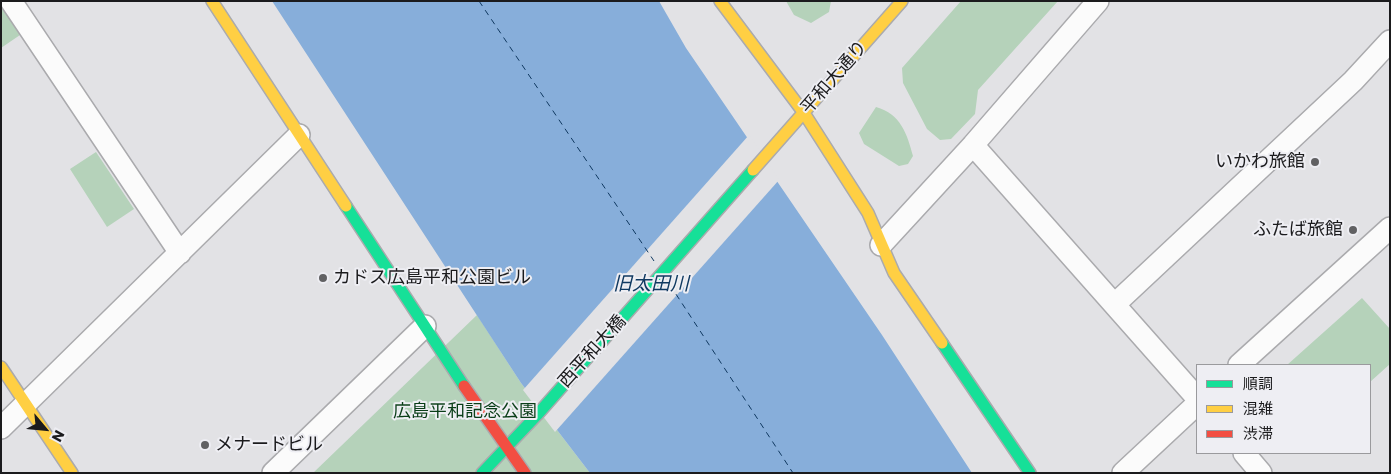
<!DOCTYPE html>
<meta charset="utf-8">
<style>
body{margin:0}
#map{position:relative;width:1391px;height:474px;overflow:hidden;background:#e2e2e5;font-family:Poppins,"Noto Sans JP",sans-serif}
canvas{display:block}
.frame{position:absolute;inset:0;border:2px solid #1b1b1d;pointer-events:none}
.legend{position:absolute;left:1196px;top:364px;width:175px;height:90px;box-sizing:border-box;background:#eeeef3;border:1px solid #9a9a9d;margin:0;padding:6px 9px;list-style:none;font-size:15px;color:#1b1b1d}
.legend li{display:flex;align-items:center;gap:10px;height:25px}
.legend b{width:25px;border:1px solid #9a9a9d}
.north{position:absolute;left:20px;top:404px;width:50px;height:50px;-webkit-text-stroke:4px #eeeef3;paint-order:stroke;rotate:118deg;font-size:14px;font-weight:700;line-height:20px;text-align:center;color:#1b1b1d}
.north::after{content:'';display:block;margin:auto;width:18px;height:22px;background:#1b1b1d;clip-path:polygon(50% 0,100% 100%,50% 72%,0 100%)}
</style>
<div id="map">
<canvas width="1391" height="474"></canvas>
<div class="frame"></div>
<ul class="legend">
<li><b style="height:6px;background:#16e098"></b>順調</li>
<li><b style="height:6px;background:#ffcf43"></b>混雑</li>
<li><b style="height:6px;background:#f24e42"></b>渋滞</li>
</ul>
<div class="north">N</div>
</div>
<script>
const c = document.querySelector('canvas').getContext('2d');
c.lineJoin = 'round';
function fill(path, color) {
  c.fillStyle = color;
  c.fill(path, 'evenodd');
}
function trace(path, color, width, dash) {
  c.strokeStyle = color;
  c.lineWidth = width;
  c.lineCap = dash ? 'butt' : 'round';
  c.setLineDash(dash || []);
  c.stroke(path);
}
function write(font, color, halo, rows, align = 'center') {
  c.font = font + ' Poppins,"Noto Sans JP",sans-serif';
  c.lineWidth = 4;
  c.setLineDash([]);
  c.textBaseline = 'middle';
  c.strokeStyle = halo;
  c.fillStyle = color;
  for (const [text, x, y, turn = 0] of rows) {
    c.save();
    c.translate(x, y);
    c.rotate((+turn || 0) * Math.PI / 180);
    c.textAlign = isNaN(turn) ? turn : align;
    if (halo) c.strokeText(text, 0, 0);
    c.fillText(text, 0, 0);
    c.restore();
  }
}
fill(new Path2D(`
 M786,1H831L829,12L811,23L794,15Z
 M961,1H1058L978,90L975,114L951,139L940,140L927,129L903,83L902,68Z
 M1,6L20,35L1,48Z
 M876,107C901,114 907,134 913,156L908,164L899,166L864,144L859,133Z
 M96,152L134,209L107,227L70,169Z
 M1362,298L1390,329V364L1370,382V365H1287Z
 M477,315L521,383L590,473H313Z`), '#b5d2ba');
fill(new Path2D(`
 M272,1H659L686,48L882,335L972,473H590L521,383Z`), '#87aeda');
fill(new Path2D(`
 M749,135L779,180L555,432L523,390Z`), '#e2e2e5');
trace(new Path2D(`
 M479,1L654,261
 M670,285L793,473`), '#103961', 1, [6, 5]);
const street = new Path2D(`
 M11,1L180,253
 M973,145L1197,398
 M881,245L973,145L1098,1
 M1115,304L1353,81L1390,41
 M1239,365L1390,228
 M1,428L299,135
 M1244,453L1261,473
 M273,473L425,326
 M1123,473L1197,404`);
const fast = new Path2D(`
 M346,206L464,386
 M942,343L1030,473
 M482,473L537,415L753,170`);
const slow = new Path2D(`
 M212,1L346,206
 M720,1L804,113L868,213L894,273L942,343
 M753,170L902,1
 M1,367L72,473`);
const jam = new Path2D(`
 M464,386L525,473`);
trace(street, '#aaaaad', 24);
trace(fast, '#aaaaad', 14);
trace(slow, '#aaaaad', 14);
trace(jam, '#aaaaad', 14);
trace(street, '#fbfbfb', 21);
trace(fast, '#16e098', 11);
trace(slow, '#ffcf43', 11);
trace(jam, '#f24e42', 11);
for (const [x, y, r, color] of [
 [1315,162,5,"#616163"],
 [1353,230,5,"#616163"],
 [323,278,5,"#616163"],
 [205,445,5,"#616163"]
]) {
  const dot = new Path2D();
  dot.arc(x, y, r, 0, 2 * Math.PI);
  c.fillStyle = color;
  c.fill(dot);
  trace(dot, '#eeeef3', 2);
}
write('18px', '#1b1b1d', '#eeeef3', [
 ["平和大通り",835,78,-49],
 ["西平和大橋",593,352,-48]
]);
write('18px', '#1b1b1d', '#eeeef3', [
 ["いかわ旅館",1305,162],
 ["ふたば旅館",1343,230],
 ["カドス広島平和公園ビル",333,278,"left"],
 ["メナードビル",215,445,"left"]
], 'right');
write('18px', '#0a3e18', '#eeeef3', [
 ["広島平和記念公園",465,412]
]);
write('italic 19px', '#103961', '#eeeef3', [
 ["旧太田川",651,285]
]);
</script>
